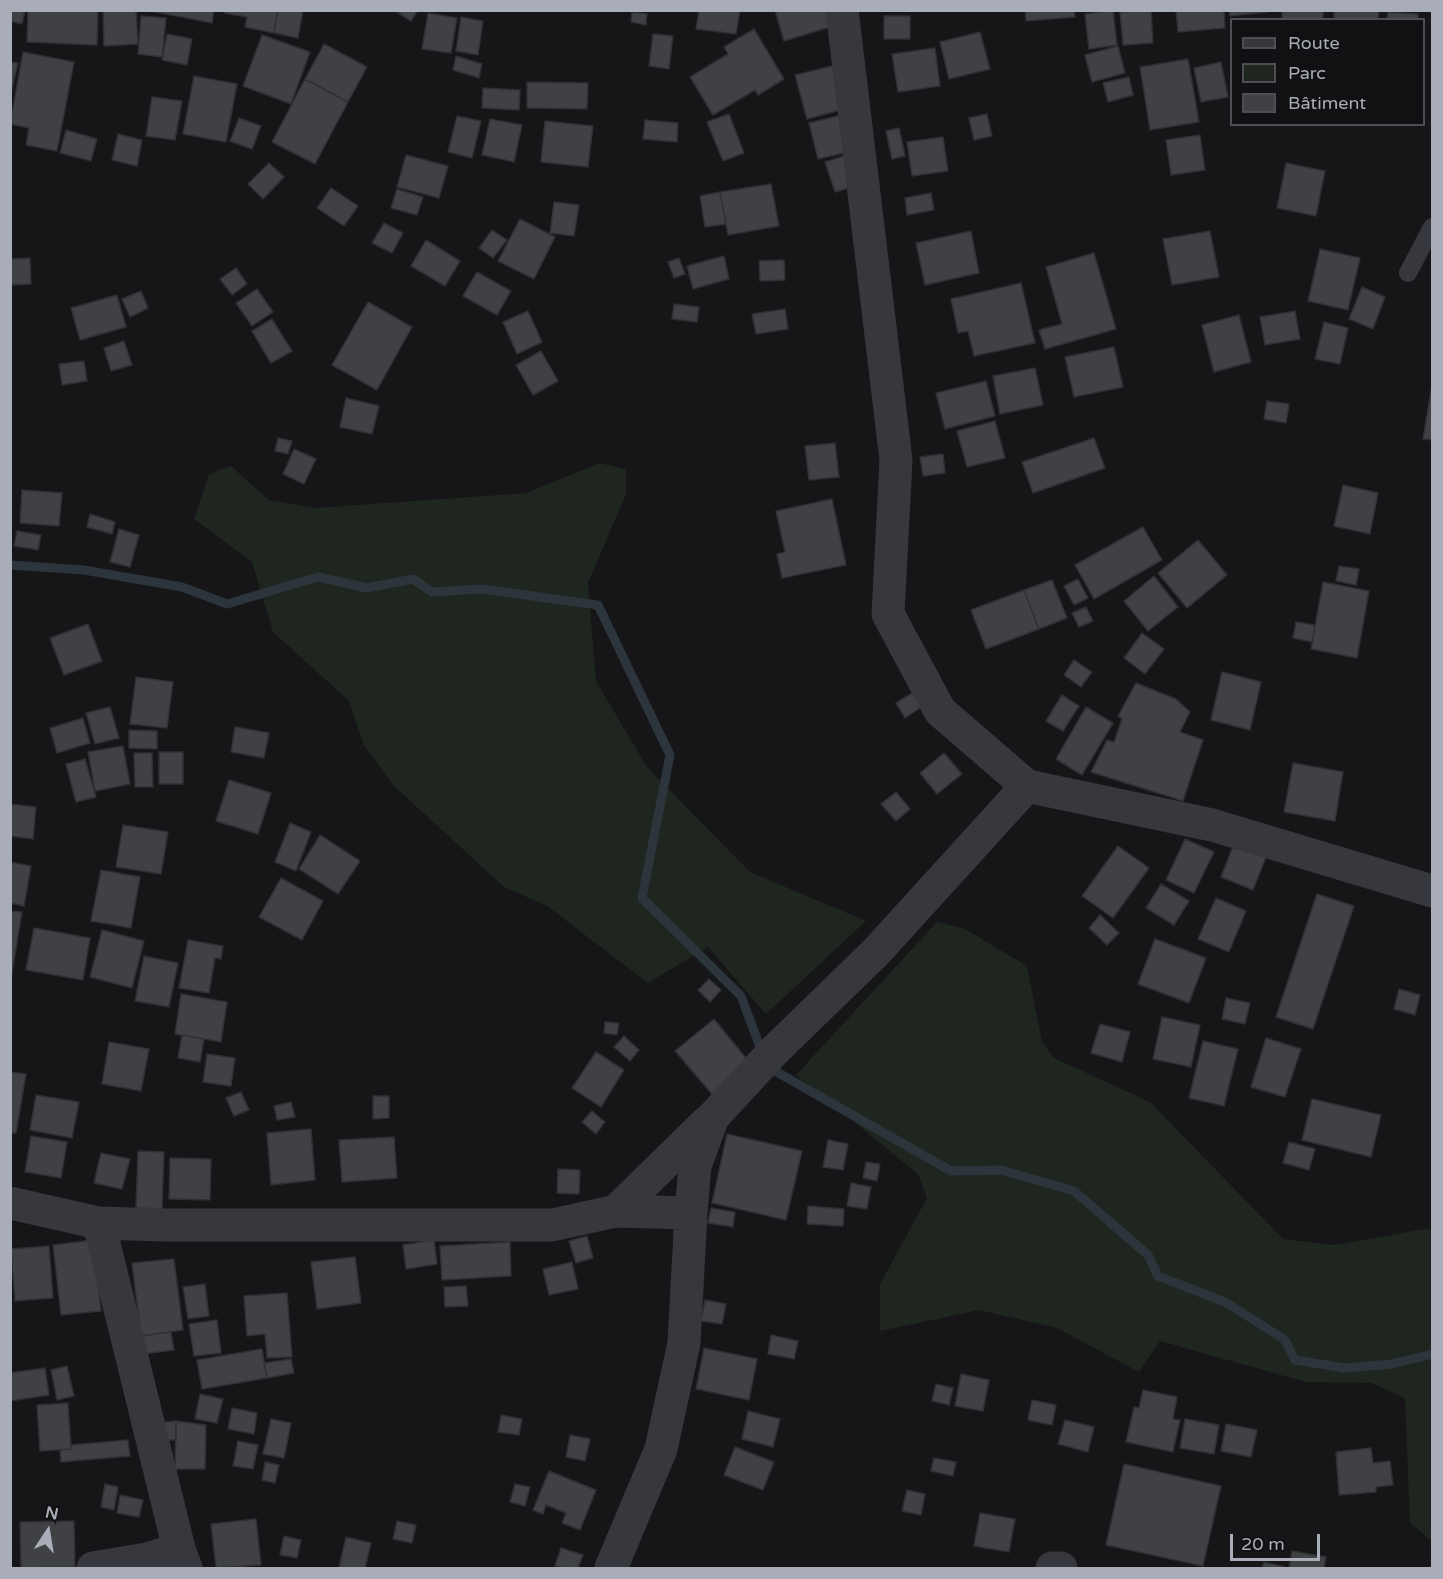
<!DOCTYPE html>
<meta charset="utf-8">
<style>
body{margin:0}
#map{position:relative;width:1443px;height:1579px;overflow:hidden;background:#161618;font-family:"Varela Round",sans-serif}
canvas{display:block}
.frame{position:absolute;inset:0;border:12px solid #a8adb8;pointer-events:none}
.legend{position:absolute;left:1230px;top:18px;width:195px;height:108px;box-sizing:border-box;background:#111113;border:2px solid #4d4f55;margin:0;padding:8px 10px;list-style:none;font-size:18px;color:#a8adb8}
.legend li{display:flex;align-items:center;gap:12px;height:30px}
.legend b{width:30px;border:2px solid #4d4f55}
.north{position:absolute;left:18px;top:1501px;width:60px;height:60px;-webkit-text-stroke:4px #111113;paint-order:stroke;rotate:12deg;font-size:16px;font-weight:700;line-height:24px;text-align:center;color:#a8adb8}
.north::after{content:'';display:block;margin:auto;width:21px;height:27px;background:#a8adb8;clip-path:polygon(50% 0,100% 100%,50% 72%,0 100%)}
.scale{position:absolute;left:1230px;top:1534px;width:90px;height:27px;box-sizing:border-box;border:3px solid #a8adb8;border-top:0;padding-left:8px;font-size:18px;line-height:21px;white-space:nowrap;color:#a8adb8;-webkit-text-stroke:4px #111113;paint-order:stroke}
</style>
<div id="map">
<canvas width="1443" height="1579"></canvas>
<div class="frame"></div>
<ul class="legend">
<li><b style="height:8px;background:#37383d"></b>Route</li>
<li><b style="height:16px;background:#1e261f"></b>Parc</li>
<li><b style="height:16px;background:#404145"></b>Bâtiment</li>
</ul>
<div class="north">N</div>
<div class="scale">20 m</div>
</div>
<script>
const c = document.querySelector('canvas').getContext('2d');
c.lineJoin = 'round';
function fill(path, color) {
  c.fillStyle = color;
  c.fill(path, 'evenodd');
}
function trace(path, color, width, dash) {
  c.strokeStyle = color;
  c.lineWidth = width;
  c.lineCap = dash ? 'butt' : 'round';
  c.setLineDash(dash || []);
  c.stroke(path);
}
fill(new Path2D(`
 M599,463L626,469V494L588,583L596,681L647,767L750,872L866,921L766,1014L708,947L648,983L547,906L504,887L394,786L364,745L349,701L273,632L252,562L194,519L209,474L231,466L269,500L315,508L527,493Z
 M937,922L965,929L1027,966L1042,1042L1054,1058L1150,1102L1283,1239L1333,1245L1426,1229L1432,1230V1541L1410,1523L1405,1398L1371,1383L1306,1382L1160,1341L1139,1372L1057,1328L979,1310L880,1331V1284L927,1198L918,1174L796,1075Z`), '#1e261f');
trace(new Path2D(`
 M10,565L84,570L182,587L227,604L318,577L367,588L413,579L432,592L482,589L598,605L670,755L642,898L741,996L760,1047
 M775,1071L951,1171L1001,1170L1074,1191L1148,1255L1158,1276L1227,1303L1285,1340L1295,1360L1345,1368L1392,1364L1432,1354`), '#2c353c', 9);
const building = new Path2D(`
 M10,10H25L22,24L10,21Z
 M28,10H98L97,45L27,42Z
 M103,10H136L138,44L104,46Z
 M146,10H214L212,23Z
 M224,10H278L274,33L245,27L247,17L224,13Z
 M278,10H303L298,38L274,33Z
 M394,10H418L411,21Z
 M699,10H740L736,34L696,29Z
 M775,10H829L833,26L784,41Z
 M1025,10H1074L1075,17L1026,21Z
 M1113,10L1117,45L1089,49L1085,14Z
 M1151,10L1153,43L1123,45L1120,12Z
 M1176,10H1224L1225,28L1178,32Z
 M1229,10H1268V12L1230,16Z
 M1282,10H1323V20H1282Z
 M1334,10H1379L1378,20H1334Z
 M632,12L647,14L646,25L631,22Z
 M1388,12L1418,14V20H1387Z
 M428,13L457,18L451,53L422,49Z
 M141,16L166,18L162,57L138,54Z
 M884,16H910V39H884Z
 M461,17L483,21L478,55L456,51Z
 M754,29L784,79L758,95L755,90L713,115L690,77L728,54L724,47Z
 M980,32L990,69L949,79L940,42Z
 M167,34L192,39L187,65L162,60Z
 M653,34L673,36L669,69L649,66Z
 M262,35L310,52L291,104L243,86Z
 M324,44L367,67L348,102L305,79Z
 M1118,46L1125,73L1092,82L1085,55Z
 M935,48L940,86L898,92L892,54Z
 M23,52L74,62L57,151L26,145L29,128L10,124Z
 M456,56L482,64L479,78L453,70Z
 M1188,59L1199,122L1150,130L1140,67Z
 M10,62L18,63L10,97Z
 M1221,62L1228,97L1201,102L1194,68Z
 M836,65L848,108L807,119L795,75Z
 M194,76L237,84L226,142L183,134Z
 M1129,77L1133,95L1108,102L1103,83Z
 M305,79L348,102L315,164L272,142Z
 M527,82L588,83L587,109L527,108Z
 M483,88L520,90L519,110L482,108Z
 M152,97L182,101L175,140L146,136Z
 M729,114L744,153L723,161L707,122Z
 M846,114L856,150L818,159L809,123Z
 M987,114L992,136L974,140L969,118Z
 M457,116L481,121L472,158L448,152Z
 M239,118L261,126L252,149L230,141Z
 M490,119L522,125L514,162L482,155Z
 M645,120L678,123L677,142L643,139Z
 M545,121L593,126L588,167L541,162Z
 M899,128L905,156L892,159L886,131Z
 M66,130L97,139L91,161L60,153Z
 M118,134L142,140L137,166L112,160Z
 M1200,135L1205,170L1171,175L1166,140Z
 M943,137L948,171L912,176L907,142Z
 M850,154L859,185L835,192L825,162Z
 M406,155L448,166L439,198L397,187Z
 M269,163L284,177L263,199L248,184Z
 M1286,163L1325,171L1316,216L1277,208Z
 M771,184L779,226L728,235L720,192Z
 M331,188L358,206L344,226L317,208Z
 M397,189L423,197L417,215L391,208Z
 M720,192L726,224L705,227L700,196Z
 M931,193L934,210L907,215L905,198Z
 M554,202L579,205L574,236L550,233Z
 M520,219L555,237L534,279L498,261Z
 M384,223L403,233L392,253L372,243Z
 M492,230L507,240L493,258L479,248Z
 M971,231L979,273L925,285L916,243Z
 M1210,231L1219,277L1172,285L1163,239Z
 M426,240L460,261L445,286L411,266Z
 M1320,249L1360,258L1348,310L1308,301Z
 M1094,253L1116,329L1045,349L1039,330L1062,324L1046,267Z
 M724,256L729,279L693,289L687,266Z
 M30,258L31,284L10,285V259Z
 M679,258L685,274L674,278L668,262Z
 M784,260L785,280L760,281L759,261Z
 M236,268L247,284L232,295L220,279Z
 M477,272L511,291L497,315L463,296Z
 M1021,283L1035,343L974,356L968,331L958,333L951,299Z
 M1362,287L1385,297L1373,329L1349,319Z
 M257,289L273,312L252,326L236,303Z
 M141,291L148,308L130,317L122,299Z
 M117,295L126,327L80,340L71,308Z
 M368,302L412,327L377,390L332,365Z
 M674,304L699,307L697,322L672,319Z
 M785,309L788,329L756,334L752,314Z
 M528,311L542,342L517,354L503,322Z
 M1295,311L1300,339L1265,345L1260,317Z
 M1239,315L1251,362L1214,372L1202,325Z
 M272,319L292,351L271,363L252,331Z
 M1324,322L1348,328L1340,364L1315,359Z
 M124,341L132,365L111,371L104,348Z
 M1114,347L1123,387L1074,397L1065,357Z
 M541,351L558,381L533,395L516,365Z
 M84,361L87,381L62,385L59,364Z
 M1035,368L1043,405L1000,414L993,376Z
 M986,381L995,416L945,429L936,393Z
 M1432,385V440L1423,439Z
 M346,398L379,406L372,434L340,427Z
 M1267,401L1289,404L1286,423L1264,419Z
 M995,421L1005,458L967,467L957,431Z
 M278,438L292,441L288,454L275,451Z
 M1094,438L1105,468L1033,493L1022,462Z
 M835,443L839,477L809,480L805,446Z
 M294,449L316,459L304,484L283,474Z
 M943,454L945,473L923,476L920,457Z
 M1343,485L1378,493L1370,534L1334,526Z
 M22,490L62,493L59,526L20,523Z
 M832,499L846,565L782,578L777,554L785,552L776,511Z
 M90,514L115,522L112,534L87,527Z
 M1143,527L1162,560L1094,599L1075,565Z
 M119,529L139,535L130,567L110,562Z
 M17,531L41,535L38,550L14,546Z
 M1198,540L1227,575L1187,608L1158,573Z
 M1339,566L1359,569L1356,585L1336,581Z
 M1154,576L1178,607L1148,631L1124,601Z
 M1078,579L1088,598L1074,605L1064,586Z
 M1052,580L1067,618L1039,629L1024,590Z
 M1323,582L1369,591L1357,658L1311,649Z
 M1024,590L1039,629L986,649L971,610Z
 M1086,607L1093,621L1079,627L1072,613Z
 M1296,622L1315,625L1312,642L1293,638Z
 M88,624L102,661L64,675L50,638Z
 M1142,633L1164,649L1145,674L1124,658Z
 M1074,660L1092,672L1081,687L1064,675Z
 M1222,672L1261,682L1250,730L1211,720Z
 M136,677L173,682L167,728L130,724Z
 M1136,683L1176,699L1190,712L1180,732L1203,740L1183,801L1091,772L1107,740L1114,742L1122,719L1118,716Z
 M914,692L923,706L905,718L896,703Z
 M1062,695L1079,706L1063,731L1046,721Z
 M110,707L119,738L95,744L86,713Z
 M1086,707L1113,723L1082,775L1056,759Z
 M83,718L90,743L57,753L50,728Z
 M235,727L269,733L264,758L231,752Z
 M129,730L157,731V749L129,748Z
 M123,746L130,784L95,791L88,752Z
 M159,752H183V784H159Z
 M134,753H152L153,787H135Z
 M944,753L962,774L937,794L920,773Z
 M85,759L96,797L76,802L66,764Z
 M1293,763L1343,772L1335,821L1284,812Z
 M229,780L271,793L258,834L216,821Z
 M896,792L910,809L896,821L881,804Z
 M10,804L36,807L33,839L10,836Z
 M290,823L311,832L296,871L275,862Z
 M123,825L168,832L161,874L116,867Z
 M320,835L360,861L338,894L299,869Z
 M1185,839L1214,852L1194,893L1166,880Z
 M1234,844L1266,857L1253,890L1221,877Z
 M1118,846L1149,868L1113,918L1082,896Z
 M10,862L31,866L24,906L10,903Z
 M101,870L140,877L131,928L91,921Z
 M281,878L323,901L302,940L259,917Z
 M1161,884L1189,901L1174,925L1146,908Z
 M1317,894L1354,906L1313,1029L1276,1017Z
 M1216,898L1246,911L1229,952L1198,939Z
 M10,911L22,912L11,979H10Z
 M1100,915L1119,933L1107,945L1089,928Z
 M34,928L90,938L83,980L26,970Z
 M102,930L144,941L132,988L90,977Z
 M1155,939L1206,958L1189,1003L1138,984Z
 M188,940L223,946L221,959L215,958L209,993L179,988Z
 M144,956L178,963L169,1007L135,1001Z
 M709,979L721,990L710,1002L698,990Z
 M1399,989L1420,995L1415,1015L1394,1009Z
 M181,994L227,1002L221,1042L175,1034Z
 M1226,998L1250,1003L1245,1024L1222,1019Z
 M1162,1017L1200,1025L1191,1067L1153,1059Z
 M714,1019L750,1063L712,1094L675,1051Z
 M605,1022L619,1023L617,1035L604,1033Z
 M1100,1024L1130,1032L1122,1062L1091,1053Z
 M182,1035L204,1039L200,1062L178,1058Z
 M624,1036L639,1050L630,1061L614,1047Z
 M1266,1038L1301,1049L1285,1097L1251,1087Z
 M1203,1041L1238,1049L1224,1106L1189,1098Z
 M109,1042L149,1049L141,1091L102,1084Z
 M596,1052L624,1070L601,1107L572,1088Z
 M207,1054L235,1058L231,1086L203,1082Z
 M10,1072L26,1074L16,1133H10Z
 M241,1092L249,1110L234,1116L226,1098Z
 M36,1095L79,1102L72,1138L30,1130Z
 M373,1096H389V1118L373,1119Z
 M1312,1099L1381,1115L1371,1157L1302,1140Z
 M291,1102L295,1117L277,1120L274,1106Z
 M592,1111L605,1122L596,1134L582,1122Z
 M311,1129L315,1180L271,1185L267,1133Z
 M727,1134L802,1151L786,1220L712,1203Z
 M31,1136L67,1142L61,1178L25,1172Z
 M394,1137L397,1178L342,1182L339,1140Z
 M828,1140L848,1144L843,1170L823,1167Z
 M1289,1142L1315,1149L1309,1170L1283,1163Z
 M138,1151L164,1152L162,1209L136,1208Z
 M101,1153L130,1159L122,1189L94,1183Z
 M170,1158L211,1159L210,1200L169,1199Z
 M866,1162L880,1164L877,1181L863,1178Z
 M558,1169L580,1170L579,1194L557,1193Z
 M851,1183L871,1187L867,1209L847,1206Z
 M808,1206L844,1209L843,1226L807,1224Z
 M711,1208L735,1212L733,1227L708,1223Z
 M587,1236L593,1258L576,1263L569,1241Z
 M93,1240L101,1311L61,1315L53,1245Z
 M434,1240L437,1264L406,1269L403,1245Z
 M510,1242L511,1276L442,1280L440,1246Z
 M49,1246L53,1298L15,1301L11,1249Z
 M355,1257L361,1303L317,1309L311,1262Z
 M174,1259L183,1330L141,1336L132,1263Z
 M572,1262L578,1289L549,1295L543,1269Z
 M205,1284L209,1316L188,1319L183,1287Z
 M466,1286L468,1306L445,1307L444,1287Z
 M287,1293L292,1357L267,1358L265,1334L247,1336L244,1296Z
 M705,1300L726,1304L722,1324L701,1321Z
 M217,1320L221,1353L194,1356L189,1324Z
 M171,1332L174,1350L143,1354L141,1336Z
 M771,1335L798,1341L794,1359L768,1354Z
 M704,1348L757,1359L749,1400L696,1389Z
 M262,1349L267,1378L202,1389L197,1360Z
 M291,1359L294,1373L267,1378L264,1363Z
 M67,1366L74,1396L57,1400L51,1370Z
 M45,1368L49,1395L10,1401V1373Z
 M961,1374L989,1380L983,1411L955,1406Z
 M936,1384L953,1388L949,1405L932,1401Z
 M1143,1390L1177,1397L1173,1419L1180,1420L1173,1452L1126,1442L1134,1407L1139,1408Z
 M200,1394L223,1399L217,1423L195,1419Z
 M1032,1400L1056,1405L1052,1425L1028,1420Z
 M68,1403L71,1449L40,1451L37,1405Z
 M232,1408L257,1413L254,1434L228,1429Z
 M748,1411L780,1419L773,1447L742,1439Z
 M501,1415L522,1419L519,1435L498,1432Z
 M271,1419L291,1423L284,1458L263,1454Z
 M1185,1419L1219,1425L1214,1454L1180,1448Z
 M1065,1420L1094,1427L1088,1452L1058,1444Z
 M176,1421V1440H159V1423Z
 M176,1421L206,1425L205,1469H175Z
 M1226,1424L1257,1430L1251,1457L1221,1451Z
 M570,1435L590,1439L585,1461L566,1457Z
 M128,1440L130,1456L61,1462L60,1450L71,1449V1445Z
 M238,1441L258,1445L253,1469L233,1466Z
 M735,1447L774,1462L763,1490L724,1475Z
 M1371,1448L1373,1463L1390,1461L1393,1485L1376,1487V1492L1339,1495L1336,1452Z
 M934,1458L956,1462L953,1476L931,1471Z
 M265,1462L279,1465L275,1483L262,1480Z
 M1124,1464L1221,1486L1203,1566L1106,1545Z
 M549,1471L596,1490L580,1530L562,1523L566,1513L546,1505L543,1514L533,1510Z
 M105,1484L118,1487L114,1510L101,1507Z
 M515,1484L530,1487L525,1506L510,1502Z
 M907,1490L925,1494L921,1515L902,1511Z
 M120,1495L143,1500L139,1517L117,1513Z
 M980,1513L1015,1519L1009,1552L974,1546Z
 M256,1519L261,1565L216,1568L211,1524Z
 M74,1521L75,1567L21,1568L20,1522Z
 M397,1521L416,1525L412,1543L393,1539Z
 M284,1536L301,1540L297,1558L280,1555Z
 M346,1537L371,1543L365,1568H339Z
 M561,1548L583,1555L578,1568H564L555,1566Z
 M1292,1551L1326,1557L1324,1568H1289Z
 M1264,1562L1285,1567L1284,1568H1262Z`);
fill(building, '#404145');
trace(building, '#303034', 1.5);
trace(new Path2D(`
 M1408,273L1432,227`), '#37383d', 18);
trace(new Path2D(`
 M1027,786L1212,825L1432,891
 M10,1203L99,1223L164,1225H552L616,1211L691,1213
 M616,1211L707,1122
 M99,1223L179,1549L186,1568
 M93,1568L147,1559L179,1549
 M611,1568L661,1449L684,1343L691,1213L695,1166L713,1117L773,1052L876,952L1027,786L940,711L888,614L896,460L842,10
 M1052,1568H1061`), '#37383d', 33);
</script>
